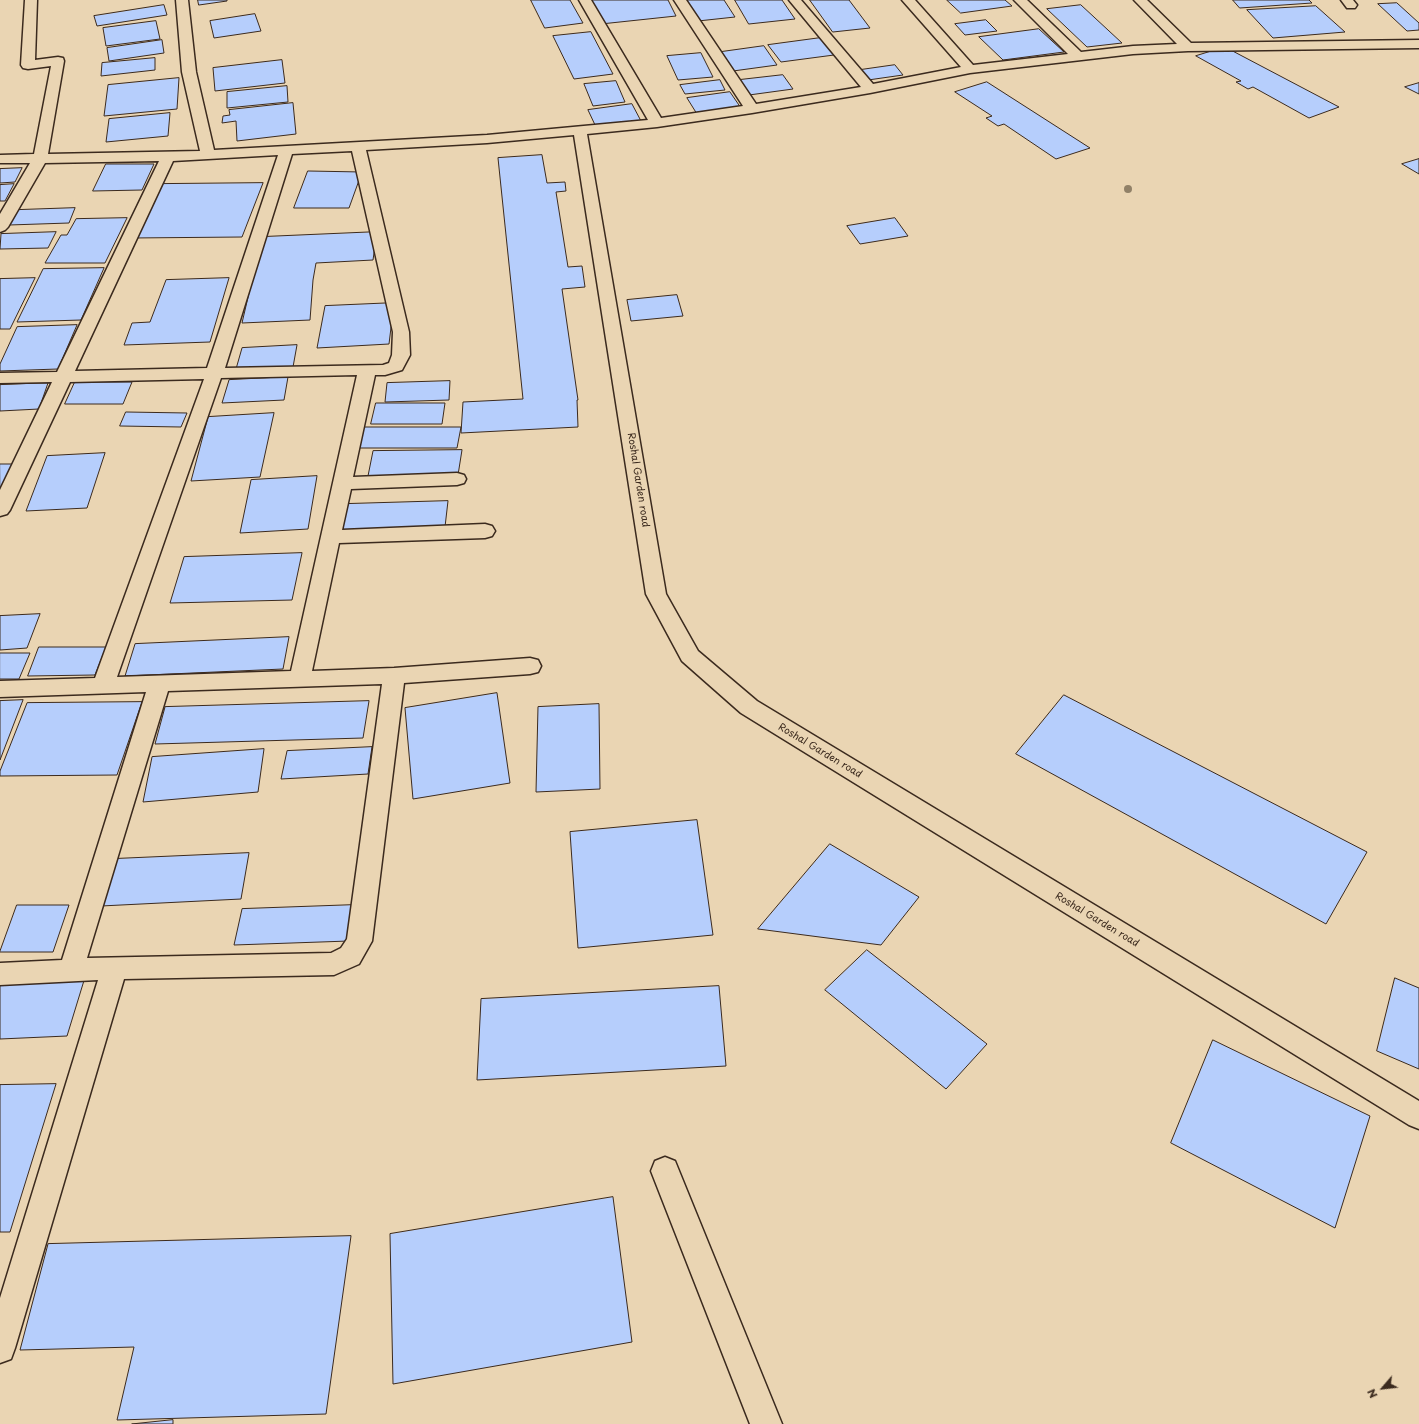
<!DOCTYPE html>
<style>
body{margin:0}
#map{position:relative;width:1419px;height:1424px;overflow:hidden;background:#ead5b3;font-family:"Playpen Sans",sans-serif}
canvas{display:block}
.north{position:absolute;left:1363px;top:1368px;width:40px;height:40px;-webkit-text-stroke:3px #ead5b3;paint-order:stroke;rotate:242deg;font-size:11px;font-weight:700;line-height:16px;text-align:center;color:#3b2a1e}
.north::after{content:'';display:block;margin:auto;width:14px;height:18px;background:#3b2a1e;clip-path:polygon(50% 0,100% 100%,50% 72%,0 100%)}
</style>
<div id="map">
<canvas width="1419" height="1424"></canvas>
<div class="north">N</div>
</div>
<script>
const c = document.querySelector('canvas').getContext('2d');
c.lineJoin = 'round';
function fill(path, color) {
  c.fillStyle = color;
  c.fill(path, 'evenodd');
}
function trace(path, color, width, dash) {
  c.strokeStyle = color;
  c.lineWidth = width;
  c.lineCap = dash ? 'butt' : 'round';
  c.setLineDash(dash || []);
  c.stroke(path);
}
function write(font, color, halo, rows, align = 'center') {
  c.font = font + ' "Playpen Sans",sans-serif';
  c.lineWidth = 4;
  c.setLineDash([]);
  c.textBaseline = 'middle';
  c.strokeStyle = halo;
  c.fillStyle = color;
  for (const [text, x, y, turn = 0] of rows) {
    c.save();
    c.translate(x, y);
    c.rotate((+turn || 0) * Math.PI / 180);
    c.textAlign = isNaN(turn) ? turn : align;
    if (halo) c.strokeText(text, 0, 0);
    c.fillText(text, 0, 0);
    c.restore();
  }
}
const building = new Path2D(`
 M198,0H227V1L199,5Z
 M531,0H570L583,23L545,28Z
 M591,0H668L676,16L601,24Z
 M685,0H724L735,17L698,21Z
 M735,0H782L795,19L749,24Z
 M810,0H849L870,28L833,32Z
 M947,0H1005L1012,6L961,13Z
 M1233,0H1309L1312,3L1240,8Z
 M1397,3L1419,23V30L1407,31L1378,4Z
 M164,5L167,15L97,26L94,16Z
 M1081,5L1122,43L1087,47L1047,9Z
 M1316,6L1345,32L1273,38L1247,10Z
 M255,14L261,31L214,38L210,21Z
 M986,20L997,31L965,35L955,24Z
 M156,21L160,39L106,46L103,28Z
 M1039,29L1064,52L1003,60L979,37Z
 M591,32L613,74L574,79L553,36Z
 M820,38L834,55L781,62L768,45Z
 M162,40L164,53L109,61L107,48Z
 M764,46L777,65L733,71L721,52Z
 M1225,47L1339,107L1309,118L1253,87L1248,89L1236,82L1241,81L1196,56Z
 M701,53L713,77L678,80L667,56Z
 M155,58V70L101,76L102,63Z
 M282,60L285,83L215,91L213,68Z
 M895,65L903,75L868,80L860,70Z
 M783,75L793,89L749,95L739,80Z
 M179,78L177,109L104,116L108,85Z
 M720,80L725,90L685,94L680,85Z
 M616,81L625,102L593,106L584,84Z
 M987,82L1090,148L1056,159L1004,124L998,126L986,118L992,116L955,92Z
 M1419,83V94L1405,87Z
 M287,86L288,102L227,108V92Z
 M730,92L741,108L697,114L687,98Z
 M293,103L296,134L237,141L236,121L222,123L223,116L230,115L229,110Z
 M632,104L641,121L596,127L588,110Z
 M170,113L168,136L106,142L109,119Z
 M542,155L547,183L565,182L566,191L556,192L568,267L582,266L585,287L562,289L578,400H577L578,427L461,433L463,402L523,399L498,158Z
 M1419,159V174L1402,164Z
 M106,164H154L142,190L93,191Z
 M22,168L15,182L0,183V169Z
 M308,171L362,172L349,208H294Z
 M263,183L242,237L131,238L158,184Z
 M14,184L5,201H0V185Z
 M75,208L69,223L9,225L17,210Z
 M127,218L105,263H45L61,235H67L76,219Z
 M895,218L908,236L860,244L847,226Z
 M56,232L48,248L0,249L1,234Z
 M377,232L373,260L316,263L313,280L310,320L242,323L262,237Z
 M104,268L81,320L17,322L43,269Z
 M35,278L10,329H0V279Z
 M229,278L210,342L124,345L132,323L150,322L166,280Z
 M677,295L683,316L631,321L627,300Z
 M394,303L389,344L317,348L325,306Z
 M77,325L58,369L0,371V364L17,327Z
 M297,345L293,367L236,369L242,348Z
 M288,377L284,400L222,403L229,380Z
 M450,381L449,400L385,402L387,383Z
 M75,382H132L123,404H65Z
 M48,383L39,409L0,411V385Z
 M376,403H445L442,424H371Z
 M126,412L187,413L181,427L120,426Z
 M274,413L260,477L191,481L208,417Z
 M361,427H461L457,448H355Z
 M462,450L458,475L368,476L373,451Z
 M105,453L87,508L26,511L47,456Z
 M0,464H16L0,496Z
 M317,476L308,529L240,533L251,480Z
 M448,501L445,527L341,530L346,504Z
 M302,553L292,600L170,603L184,557Z
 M40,614L27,648L0,650V616Z
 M289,637L283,669L125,676L135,644Z
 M39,647H106L95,675L28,676Z
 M0,653H30L19,679H0Z
 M497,693L510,783L413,799L405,708Z
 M1064,695L1367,852L1326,924L1016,754Z
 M23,700L0,760V701Z
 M369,701L363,738L155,744L165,707Z
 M142,702L117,775L0,776V771L27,703Z
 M599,704L600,789L536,792L538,707Z
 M372,747L368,774L281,779L287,751Z
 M264,749L258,792L143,802L152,757Z
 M697,820L713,935L578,948L570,832Z
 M830,844L919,897L881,945L758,929Z
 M249,853L241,899L101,906L113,859Z
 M17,905H69L53,952H0Z
 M354,905L349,941L234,945L242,909Z
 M867,950L987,1044L946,1089L825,990Z
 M86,974L67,1036L0,1039V977Z
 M1395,978L1419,988V1069L1377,1051Z
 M719,986L726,1066L477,1080L481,999Z
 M1213,1040L1370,1116L1335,1228L1171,1143Z
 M56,1084L10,1232H0V1085Z
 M613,1197L632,1342L393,1384L390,1234Z
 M351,1236L326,1414L117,1420L134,1347L20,1350L48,1244Z
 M173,1420V1424H132Z`);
fill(building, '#b6cefc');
trace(building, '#3b2a1e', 1);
const minor = new Path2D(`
 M25,0H37L35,60L58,57L63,58L64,61L48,154L200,151L182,72L176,0H188L196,72L214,150L487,135L648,120L579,0H591L661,118L743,106L674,0H686L756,104L861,87L789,0H801L873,84L961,67L902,0H915L973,65L1068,54L1014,0H1027L1081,52L1133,46L1177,44L1134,0H1147L1191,43L1419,40V48L1188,51L1133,54L970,73L870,93L752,113L657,127L587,134L666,594L698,651L757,701L1419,1101V1129L1409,1125L741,713L682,661L646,594L574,135L487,143L366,150L409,332L410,355L402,370L385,375H375L353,477L457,473L464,475L466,479L464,483L457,485L351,489L342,530L485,524L492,526L495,531L492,536L485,538L339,543L312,671L394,668L530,658L538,660L541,666L538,672L530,674L404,683L372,941L359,964L334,975L124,979L15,1348L11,1359L0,1363V1298L98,980L0,985V963L62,960L146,692L0,697V681L95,678L204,379L70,382L10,510L7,514L0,516V490L52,382L0,383V373L57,372L159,161L45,163L8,227L5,230L0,232V214L30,163H0V155L34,154L51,66L28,69L23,68L21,65ZM352,151L393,332L392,355L389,363L383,365L225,368L292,154ZM278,155L207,368L75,371L173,161ZM357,375L291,671L117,677L221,378ZM382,684L347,939L341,948L331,953L87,958L168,691Z
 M1341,0H1353L1357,5L1355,8H1347Z
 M665,1157L675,1161L782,1424H750L651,1171L655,1161Z`);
trace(minor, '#3b2a1e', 3);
fill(minor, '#ead5b3');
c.fillStyle = '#918168';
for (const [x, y] of [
 [1128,189]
]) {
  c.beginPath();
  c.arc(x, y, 4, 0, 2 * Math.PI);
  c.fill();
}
write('10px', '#3b2a1e', '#ead5b3', [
 ["Roshal Garden road",638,480,81],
 ["Roshal Garden road",820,751,31],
 ["Roshal Garden road",1097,920,31]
]);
</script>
